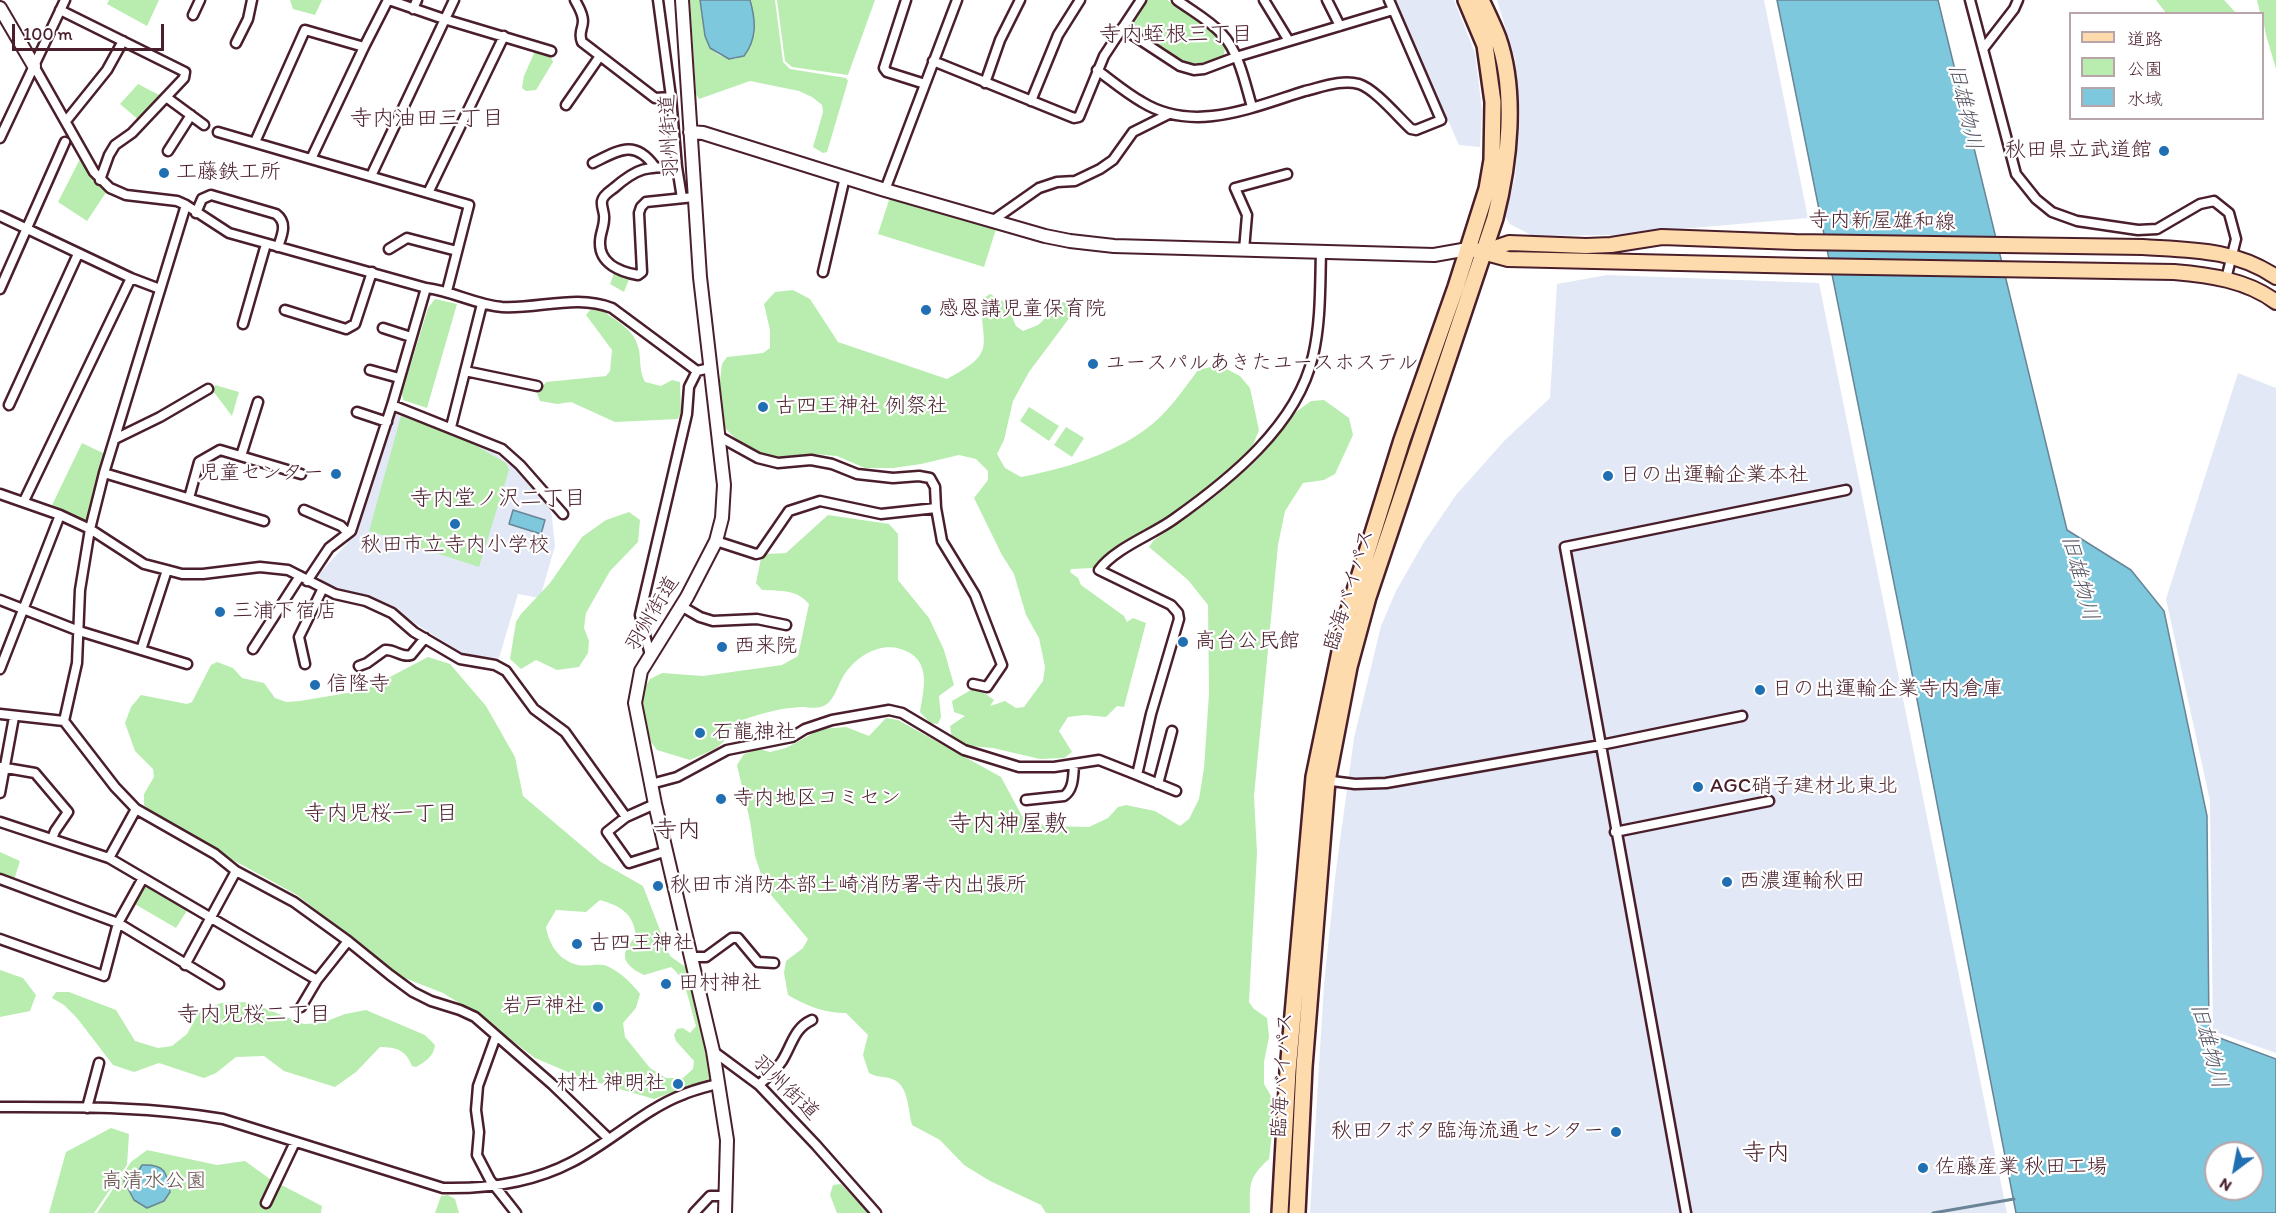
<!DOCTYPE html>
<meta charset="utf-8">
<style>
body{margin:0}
#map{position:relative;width:2276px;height:1213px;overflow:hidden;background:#fff;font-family:Itim,"Klee One",sans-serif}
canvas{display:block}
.legend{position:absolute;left:2069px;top:12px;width:195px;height:108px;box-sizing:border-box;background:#fff;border:2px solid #b7a5aa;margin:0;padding:8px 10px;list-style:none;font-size:18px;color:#4a1f2b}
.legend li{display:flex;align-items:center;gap:12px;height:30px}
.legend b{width:30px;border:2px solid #b7a5aa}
.north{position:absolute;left:2204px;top:1141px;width:60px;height:60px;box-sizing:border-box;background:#fff;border:2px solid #b7a5aa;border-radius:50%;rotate:212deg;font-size:16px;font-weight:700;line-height:24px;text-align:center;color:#4a1f2b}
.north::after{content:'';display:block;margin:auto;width:21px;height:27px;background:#1f6fb2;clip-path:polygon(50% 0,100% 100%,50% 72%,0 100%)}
.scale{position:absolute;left:12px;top:24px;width:152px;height:27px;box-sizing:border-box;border:3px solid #4a1f2b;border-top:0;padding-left:8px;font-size:18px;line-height:21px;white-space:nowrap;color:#4a1f2b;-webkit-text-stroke:4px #fff;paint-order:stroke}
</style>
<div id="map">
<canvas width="2276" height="1213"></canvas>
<ul class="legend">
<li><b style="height:8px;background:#fedbac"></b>道路</li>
<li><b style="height:16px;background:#b8edaf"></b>公園</li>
<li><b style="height:16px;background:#7dc8dd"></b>水域</li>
</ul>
<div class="north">N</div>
<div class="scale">100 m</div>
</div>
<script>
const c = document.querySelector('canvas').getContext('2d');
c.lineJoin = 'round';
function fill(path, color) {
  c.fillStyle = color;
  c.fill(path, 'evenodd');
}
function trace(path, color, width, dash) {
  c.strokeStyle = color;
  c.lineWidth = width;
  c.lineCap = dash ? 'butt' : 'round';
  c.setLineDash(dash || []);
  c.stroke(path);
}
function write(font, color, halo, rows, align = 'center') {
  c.font = font + ' Itim,"Klee One",sans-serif';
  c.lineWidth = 4.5;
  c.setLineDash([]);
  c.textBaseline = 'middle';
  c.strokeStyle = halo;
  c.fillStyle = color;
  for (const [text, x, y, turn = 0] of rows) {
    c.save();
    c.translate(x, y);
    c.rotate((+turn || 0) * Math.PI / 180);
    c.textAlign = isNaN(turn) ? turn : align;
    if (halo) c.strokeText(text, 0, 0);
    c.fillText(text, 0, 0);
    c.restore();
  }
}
fill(new Path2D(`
 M1394,0H1454L1475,53L1482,110L1480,147L1459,145Z
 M1497,0H1764L1808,218L1611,235L1533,236L1510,224L1505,216L1515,177L1520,116L1515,59Z
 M1607,275L1819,283L2007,1213H1310L1324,984L1336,870L1354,738L1381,626L1396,591L1424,542L1456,495L1505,440L1550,398L1557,284Z
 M2238,373L2276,388V1053L2213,1031L2210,801L2166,599Z
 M396,410L466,438L496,454L515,469L551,509L555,546L540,598L518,594L499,658L463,654L396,611L323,583L318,575L352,538Z`), '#e2e8f6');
fill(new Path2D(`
 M109,0H159L147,26L107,4Z
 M290,0H322L315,15L293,9Z
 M690,0H700L705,36L710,48L719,55L729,59H736L753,11L750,0H775L783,62L790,69L846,78L848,81L827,152L823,153L813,147L823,112L822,105L812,97L799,91L750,81L699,99L696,94Z
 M777,0H875L848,75L792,67L785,61Z
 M1145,0H1167L1204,24L1218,36L1225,48L1224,55L1205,63H1187L1133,27L1132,20Z
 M2156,0H2224L2236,13H2166Z
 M2257,0H2276V69L2266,35L2262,14L2260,13Z
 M535,51C544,53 550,53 553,62L536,90L526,91L522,88L524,76Z
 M138,84L163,97L140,121L120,104Z
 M80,159L84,160L96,180L107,191L87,221L58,202Z
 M890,197L996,229L984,267L878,234Z
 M614,273L630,277L624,292L610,284Z
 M793,290L810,299L838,342L947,379C997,352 982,349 981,300L990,294L1006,303L1016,326L1023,331L1038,325L1063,302L1073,303L1076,309L1029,372L1013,401L1004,440L997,454L1005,468L1021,477C1063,469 1111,455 1146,429C1167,414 1183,390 1198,370L1219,365L1240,376L1250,388L1259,430L1249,455L1212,488L1108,555L1093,568L1071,569L1070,572L1078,578L1081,585L1124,616L1127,622L1133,618L1146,623L1124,707L1117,706L1106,717L1085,715L1068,717L1059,731L1072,752L1064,758L1040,759L993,748L970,746L952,738L950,726L965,716L954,712L952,701L976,687L994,700L990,706L1005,701L1016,708L1024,707L1043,681L1045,667L1039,638L1026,615L1014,574L1002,555L974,498L988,480V471L976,459L959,455L921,464L893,468H865L837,456L815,454L776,458L756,452L734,437L724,427L720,381L722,364L727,357L763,353L770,348V330L764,304L775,292Z
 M435,299L457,304L427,408L403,400L402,393L428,308Z
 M600,309C616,321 635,329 639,350C641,362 639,370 645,382L661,386L672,380L680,382L681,412L678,419L615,422L571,402L557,404L540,401L537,394L546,382L606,376L610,371L612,350L586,315L590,310Z
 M215,385L239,392L232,416L213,391Z
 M1324,400L1349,418L1353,435L1335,474L1324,480L1303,483L1285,511L1278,545L1254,796L1257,853L1249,1002L1254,1009L1267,1018L1269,1037L1264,1062V1084L1271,1096L1275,1109L1269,1159C1247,1179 1250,1185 1250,1213H1046L1041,1205L990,1181L964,1165L940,1140L912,1125C908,1110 909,1085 892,1079C884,1076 878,1078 869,1073L863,1055L868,1035L846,1013C824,1013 807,1006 788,995L784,973L786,961L803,948L808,939L766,889L755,856L750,821L737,765L744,754L759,749L770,752L786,748L821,729L846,727L869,736L886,718L898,720L1001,777L1022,816L1046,826L1089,827L1108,818L1118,807L1126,805L1155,811L1180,826L1189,819L1199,799L1204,768L1209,693L1208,605L1188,580L1149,547L1154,540L1216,496L1256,461L1292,415L1311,401Z
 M1029,407L1059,426L1049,441L1020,421Z
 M401,416L461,437L506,463L509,470L479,567L369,531Z
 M1066,427L1084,438L1072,457L1054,445Z
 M82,443L107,455L88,519L85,520L52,505Z
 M629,512L640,520L638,542L610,571L586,613L584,628L589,641L588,653L579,667L557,670L536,660L521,669L510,659L516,622L521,614L550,583L582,537L606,520Z
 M828,515L889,524L898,534V580L929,618L944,650L954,685L939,696L941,717L938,724L930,723L920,712C923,692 931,666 910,653C887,639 861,652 846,672C839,681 836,697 827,704C819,710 810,707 801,707C777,708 756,715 734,723C722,750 716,748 690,760L657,750L651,742L642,715L644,689L650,679L662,673L703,676L782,665L798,656L809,604C797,589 780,591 762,590L756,583L761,558L765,554L786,553Z
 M428,657L450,664L486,706L515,757L523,796L601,862L643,886L670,956L687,968L711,1078L654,1099L582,1078L535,1058L474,1012L443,993L402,977L297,895L158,819L144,805V794L154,777L153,769L135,751L125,723L131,707L141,695L187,704L192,702L211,665L217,662L233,668L242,678L264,683L275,698L286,702L300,701L365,690ZM600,900C621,906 634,914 636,937C618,954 623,965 644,975L671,967C687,979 690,1008 696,1026L690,1033L683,1028L677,1029L674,1035L676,1041L694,1061L693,1069L683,1078H666L650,1068L625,1037L623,1023L636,1008L640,994C632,983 619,971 607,966C598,963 587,967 578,965C558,960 549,944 546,927L556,910L586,912Z
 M0,852L20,861L14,880L0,875Z
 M144,883L188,909L176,928L133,903Z
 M0,970L23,978L36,995L30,1011L0,1017Z
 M56,992H69L116,1010L135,1041L158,1048L172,1046L187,1034L199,1012L221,1003L249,1002L304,1024L322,1023L345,1014L366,1010L425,1035L435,1045C434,1056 425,1062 416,1067L412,1066C406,1050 396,1047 380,1047L356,1072L335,1087L284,1071L264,1056L236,1057L216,1073L204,1078L159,1063L134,1072L113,1065L77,1018L64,1005L52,998Z
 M111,1128L129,1134L127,1165L94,1213H49L66,1152Z
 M147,1150L217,1165L245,1161L270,1179L322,1206L321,1213H97L131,1162Z
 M841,1184L868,1213H837L830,1195L833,1185Z
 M448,1195L455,1199L459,1213H435L441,1196Z`), '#b8edaf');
const water = new Path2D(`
 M700,0H750C756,21 757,39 744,56L729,59L710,48L705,36Z
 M1777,0H1938L2067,530L2131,570L2164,611L2207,816L2209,1034L2276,1059V1213H2016L1910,663ZM2216,1153H2252V1189H2216Z
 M513,510L545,520L541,534L509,524Z
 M142,1165C165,1164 167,1172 170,1192L164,1201L147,1208L134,1200L124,1181L127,1178L136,1175Z`);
fill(water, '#7dc8dd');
trace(water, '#698496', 1.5);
trace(new Path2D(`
 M1933,1213L2014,1199`), '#698496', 3);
const street = new Path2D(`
 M389,0L444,19L551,51
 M575,0C578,6 583,13 583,21C583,29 578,33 582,42L655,98L671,97
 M658,0L671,97L677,167L682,198
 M906,0L884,68L887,72L925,84
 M1177,0C1192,11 1209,20 1222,34C1239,52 1245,83 1252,107
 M1264,0L1289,41
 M1327,0L1340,26
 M1970,0L2016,174L2036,199L2052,212L2077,221L2138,230L2157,229L2200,204L2214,201L2229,213L2236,239L2226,279
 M413,9L417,0
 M60,10L185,72L184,78L132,133L115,145L109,155L100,180
 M193,15L200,0
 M1122,28L1180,66L1194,70L1204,69L1236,57L1393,10
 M236,43L248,19L252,0
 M1983,49L2014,9L2018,0
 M933,61L1074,118L1079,117L1104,56L1141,0
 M34,66L94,172L110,188L126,195L177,201L186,205L229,233L426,288C453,291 476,305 502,307C540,309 576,294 612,308L697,371
 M1097,70C1112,81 1126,93 1142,102C1194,134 1253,107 1305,91C1322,87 1342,79 1359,84C1375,89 1398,117 1411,129L1416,130L1441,120L1389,0
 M985,83L1000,40L1020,0
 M166,97L204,125
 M1031,101L1058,35L1080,0
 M566,105L600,56
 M66,121L107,70L123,41
 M218,132L469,205L447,291
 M0,138L65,0
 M255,142L305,30L364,47L388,0
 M168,151L191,115
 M311,159L364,47
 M593,163C619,150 635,139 655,167
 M677,167C646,167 638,167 614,188C610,191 603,195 602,201C601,207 605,213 604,219C604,227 600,234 600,242C599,264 621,272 638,275L642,272L639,213L641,207L646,202L694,197
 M371,176L454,0
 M885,190L957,0
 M428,193L504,36
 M196,213L202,199L211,195L276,214C288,223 282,235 278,247
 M0,216L131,278L160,289
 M992,221L1039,188L1057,182L1075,181L1100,169L1113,160L1133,132L1169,114
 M389,249L407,238L457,251
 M1244,250L1247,215L1235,188L1287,174
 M823,272L845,177
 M0,289L65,142
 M285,310L346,329L355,324L372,272
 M243,324L266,244
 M383,328L411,337
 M370,370L399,378
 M465,371L537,386
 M9,405L78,254
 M392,405L502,449L520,465L563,514
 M357,412L387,422
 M451,427L482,304
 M718,436L758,458L778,463L811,460L832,464L857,474L893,478L919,476L930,478L935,487L936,508L942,541L975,595L1002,665L987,687L973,684
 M115,439L160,417L208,389
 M241,456L258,402
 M104,473L264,521
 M0,494L60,515L90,529L144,564L167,570L182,574H203L260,567L288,570L335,594L366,601L392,613L414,632L460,659L495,665L506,671L534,709L565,732L626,817L655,804
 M189,498L199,462L220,450L301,474
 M24,501L131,278
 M304,510L341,526L348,533
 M716,541L756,554L760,553L789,511L820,501L881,514L936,508
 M307,581L329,548L351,531L392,405L426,288
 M0,600L79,631L187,664
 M681,606L700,617L713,621L757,619L786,625
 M253,649L300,576
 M141,650L167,570
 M650,655L640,615L687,414L689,387L697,371L710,368
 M305,664L299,637L323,588
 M359,666L367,663L385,650C395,649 401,658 411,655L425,638
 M0,669L60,515
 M0,714L64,721L115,787L136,809L215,854L236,871L294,902L348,941L390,975L413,992L431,1001L460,1010L475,1017L553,1085L609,1139
 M64,721L77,663L80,590L90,529L104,473L186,205
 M0,767L35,773L68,812L55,831L52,839
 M1137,775L1176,791
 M1324,780L1355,784L1386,783L1601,745L1742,716
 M651,784L677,777L727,750L792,737L805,729L832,720L889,710L902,713L964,750L1019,767H1054L1099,760L1137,775L1151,714L1179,619L1178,613L1171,605L1099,570C1115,548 1152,535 1174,519C1229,480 1297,426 1313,356C1321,322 1320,286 1321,252
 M1158,784L1172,731
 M0,793L14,717
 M1026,800L1064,796C1074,789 1073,776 1074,765
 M626,817L607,832L629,863L667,851
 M0,822L109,858L317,980L348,941
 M1615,832L1769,801
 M109,858L136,809
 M0,879L118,923L219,984
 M0,939L104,976L118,923L143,878
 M692,957H706L732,938H738L758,962L774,963
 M185,965L236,871
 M301,1007L317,980
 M496,1036L478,1086L476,1110L479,1132L477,1155L490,1180L516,1213
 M713,1051L759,1085L816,1145L876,1213
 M759,1085C766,1078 776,1070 782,1061C792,1045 794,1028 812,1020
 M0,1107C74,1107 150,1106 223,1119L443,1188C488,1189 532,1183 572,1162C608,1144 645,1109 682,1095C693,1090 706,1087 717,1084
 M87,1108L99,1063
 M266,1203L295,1142
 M694,1213L710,1196H726
 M1686,1213L1565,547L1846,490`);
const secondary = new Path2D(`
 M682,0L700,277L724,485L722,518L716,541L687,597L641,671L635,703L655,804L713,1051L727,1140L725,1213
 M0,8L34,66
 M690,132L703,133L885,190L1045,236L1070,241L1114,246L1434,255L1468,249`);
const primary = new Path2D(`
 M1475,250L1508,259L1808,266L2174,272C2209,275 2247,280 2276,302
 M1483,252L1509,243L1586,246L1611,245L1662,237L1795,242L2143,247C2191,250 2235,249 2276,277`);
const highway = new Path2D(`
 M1280,1213L1288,1071L1314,777L1348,613L1402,440L1456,287L1487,189L1492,160L1493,102L1485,45L1466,0
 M1297,1213L1304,1067L1327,781L1349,667L1368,597L1495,218C1509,164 1517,92 1498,38C1493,25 1487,13 1481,0`);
trace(street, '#4a1f2b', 13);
trace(secondary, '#4a1f2b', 16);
trace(primary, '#4a1f2b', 18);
trace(highway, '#4a1f2b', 20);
trace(street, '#fff', 8);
trace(secondary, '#fff', 12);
trace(primary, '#fedbac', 14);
trace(highway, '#fedbac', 15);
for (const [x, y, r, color] of [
 [2164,151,6,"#1f6fb2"],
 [164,173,6,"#1f6fb2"],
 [926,310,6,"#1f6fb2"],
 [1093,364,6,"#1f6fb2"],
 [763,407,6,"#1f6fb2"],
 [336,474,6,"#1f6fb2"],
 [1608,476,6,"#1f6fb2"],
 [455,524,6,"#1f6fb2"],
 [220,612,6,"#1f6fb2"],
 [1183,642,6,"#1f6fb2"],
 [722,647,6,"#1f6fb2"],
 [315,685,6,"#1f6fb2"],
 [1760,690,6,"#1f6fb2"],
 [700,733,6,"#1f6fb2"],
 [1698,787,6,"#1f6fb2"],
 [721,799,6,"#1f6fb2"],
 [1727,882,6,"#1f6fb2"],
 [658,886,6,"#1f6fb2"],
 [577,944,6,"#1f6fb2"],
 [666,984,6,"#1f6fb2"],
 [598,1007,6,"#1f6fb2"],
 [678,1084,6,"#1f6fb2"],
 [1616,1132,6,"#1f6fb2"],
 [1923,1168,6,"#1f6fb2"]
]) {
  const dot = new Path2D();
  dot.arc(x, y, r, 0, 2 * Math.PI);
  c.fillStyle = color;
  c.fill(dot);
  trace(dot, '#fff', 2);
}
write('21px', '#4a1f2b', '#fff', [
 ["羽州街道",670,136,-93],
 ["寺内新屋雄和線",1882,222,1],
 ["臨海バイパス",1350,590,-73],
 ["羽州街道",653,614,-59],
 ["臨海バイパス",1283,1075,-87],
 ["羽州街道",785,1088,44]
]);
write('21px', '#4a1f2b', '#fff', [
 ["秋田県立武道館",2152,151,"right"],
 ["工藤鉄工所",176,173],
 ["感恩講児童保育院",938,310],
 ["ユースパルあきたユースホステル",1105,364],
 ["古四王神社 例祭社",775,407],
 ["児童センター",324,474,"right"],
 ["日の出運輸企業本社",1620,476],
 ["秋田市立寺内小学校",455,546,"center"],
 ["三浦下宿店",232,612],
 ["高台公民館",1195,642],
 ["西来院",734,647],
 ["信隆寺",327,685],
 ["日の出運輸企業寺内倉庫",1772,690],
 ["石龍神社",712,733],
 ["AGC硝子建材北東北",1710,787],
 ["寺内地区コミセン",733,799],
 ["西濃運輸秋田",1739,882],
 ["秋田市消防本部土崎消防署寺内出張所",670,886],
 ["古四王神社",589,944],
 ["田村神社",678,984],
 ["岩戸神社",586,1007,"right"],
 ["村杜 神明社",666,1084,"right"],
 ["秋田クボタ臨海流通センター",1604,1132,"right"],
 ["佐藤産業 秋田工場",1935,1168]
], 'left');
write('21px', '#66524c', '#fff', [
 ["高清水公園",154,1182]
]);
write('22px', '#4a1f2b', '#fff', [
 ["寺内蛭根三丁目",1176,35],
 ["寺内油田三丁目",427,119],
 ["寺内堂ノ沢二丁目",498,499],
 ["寺内児桜一丁目",381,814],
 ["寺内児桜二丁目",254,1015]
]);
write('italic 22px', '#5c5a69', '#fff', [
 ["旧雄物川",1964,107,77],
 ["旧雄物川",2079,578,75],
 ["旧雄物川",2208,1046,75]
]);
write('24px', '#4a1f2b', '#fff', [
 ["寺内神屋敷",1008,825],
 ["寺内",677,831],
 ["寺内",1766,1154]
]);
</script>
